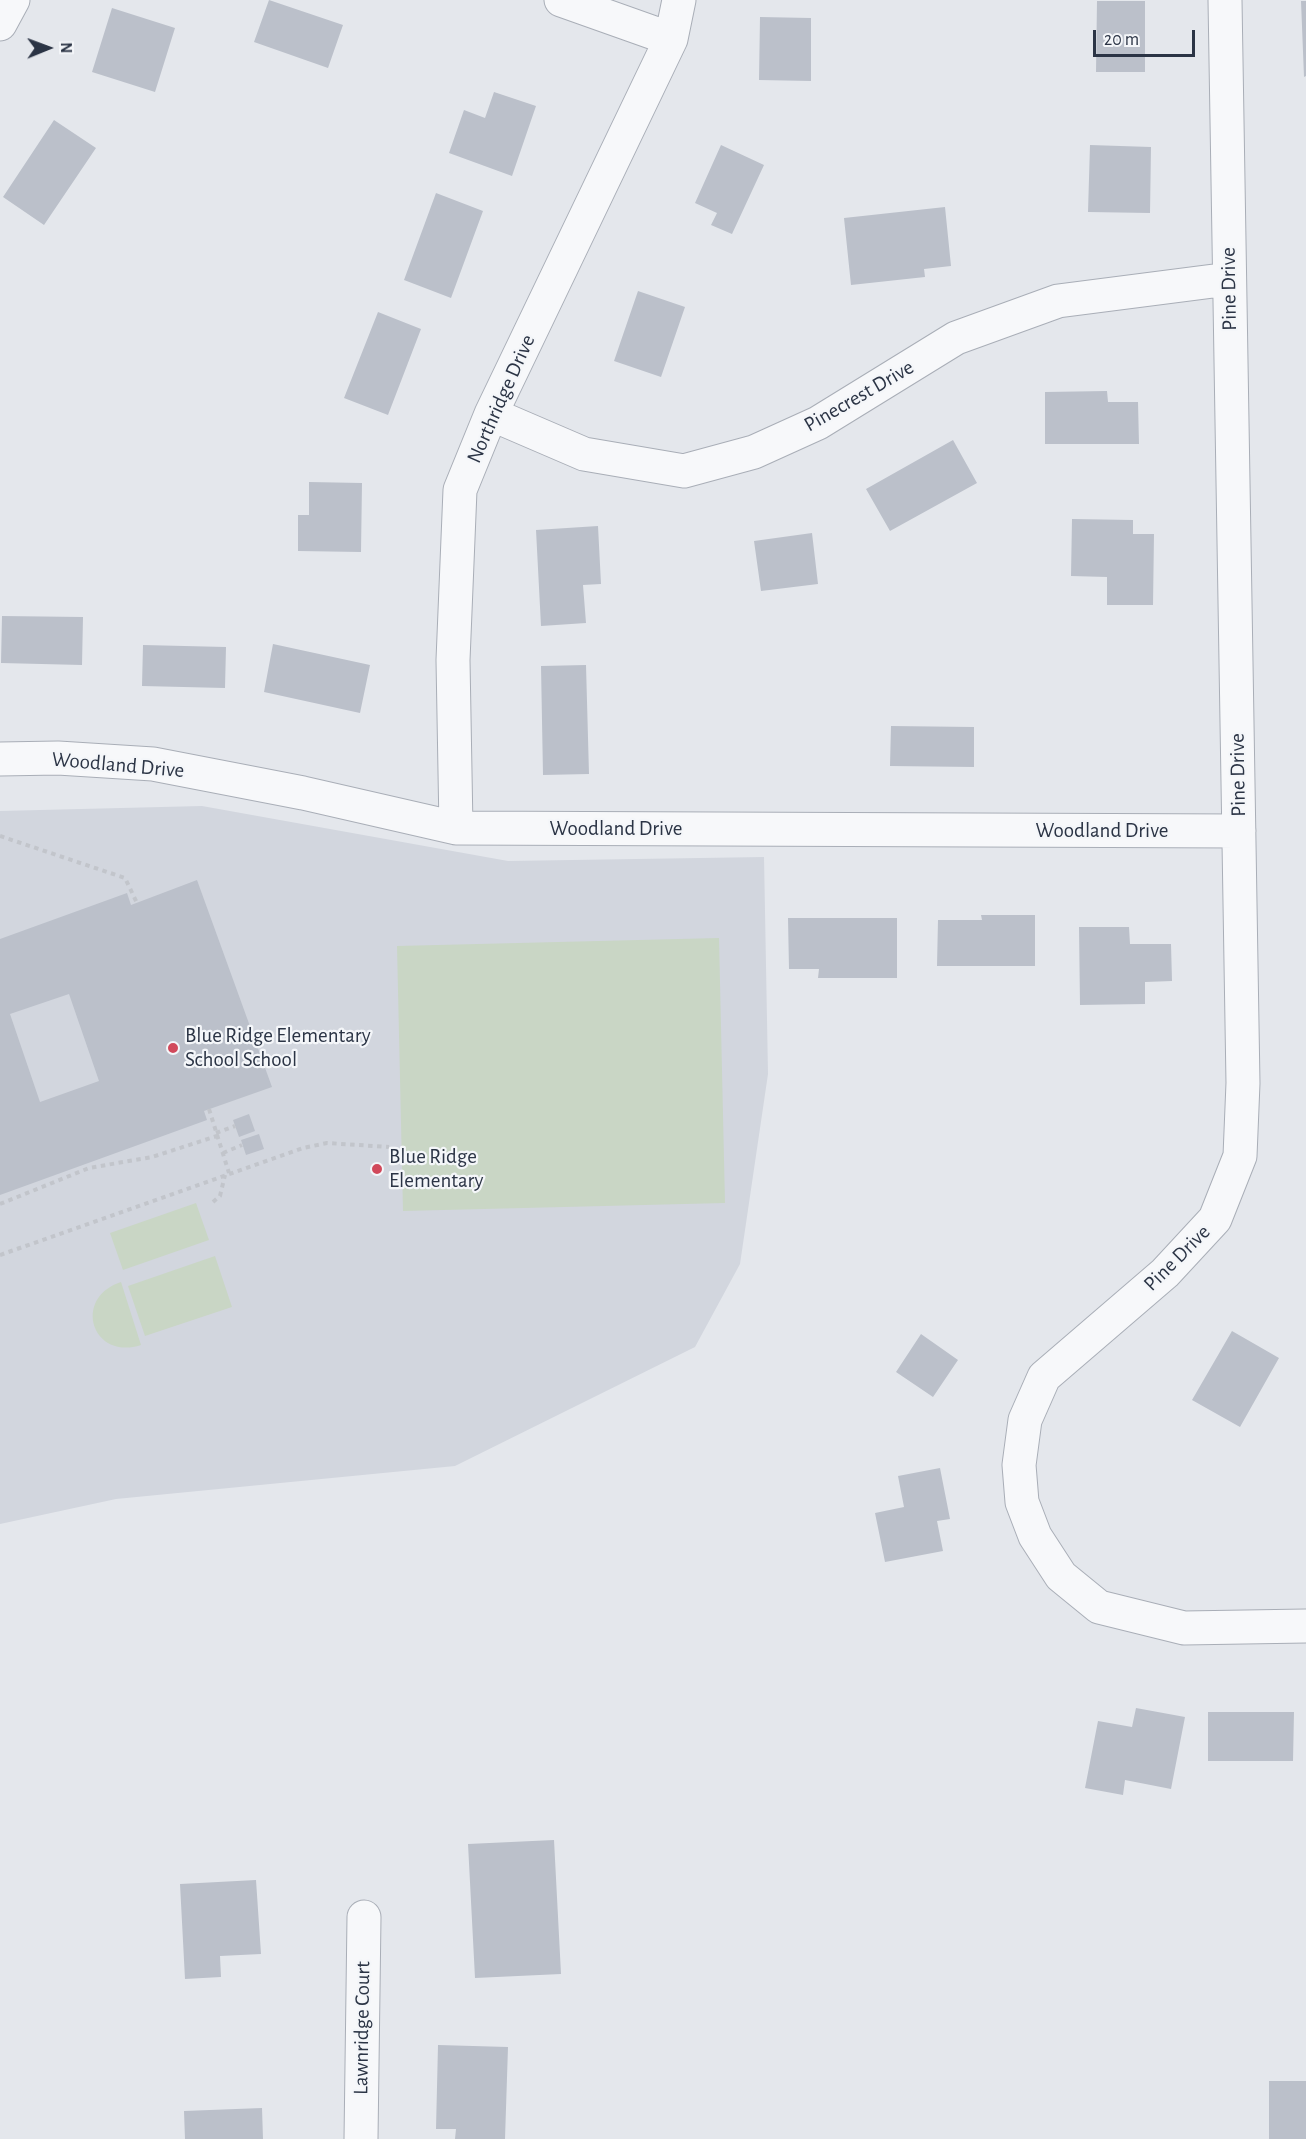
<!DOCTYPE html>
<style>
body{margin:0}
#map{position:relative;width:1306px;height:2139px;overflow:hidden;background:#e4e7ec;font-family:"Alegreya Sans",sans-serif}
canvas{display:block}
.north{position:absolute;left:18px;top:18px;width:60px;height:60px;-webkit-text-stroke:4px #f4f6f9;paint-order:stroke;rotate:89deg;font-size:16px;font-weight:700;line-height:24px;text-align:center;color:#2b3445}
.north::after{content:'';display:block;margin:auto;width:21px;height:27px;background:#2b3445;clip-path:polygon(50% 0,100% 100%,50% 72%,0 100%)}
.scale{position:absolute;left:1093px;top:30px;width:102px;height:27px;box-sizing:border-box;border:3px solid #2b3445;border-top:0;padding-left:8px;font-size:18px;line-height:21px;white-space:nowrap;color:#2b3445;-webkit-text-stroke:4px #f4f6f9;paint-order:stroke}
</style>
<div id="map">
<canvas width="1306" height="2139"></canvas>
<div class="north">N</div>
<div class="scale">20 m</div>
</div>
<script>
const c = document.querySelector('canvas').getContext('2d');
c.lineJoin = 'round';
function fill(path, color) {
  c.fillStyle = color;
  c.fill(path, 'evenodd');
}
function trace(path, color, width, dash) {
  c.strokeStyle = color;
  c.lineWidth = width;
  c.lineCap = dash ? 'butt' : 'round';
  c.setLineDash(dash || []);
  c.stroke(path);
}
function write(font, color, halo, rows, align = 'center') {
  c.font = font + ' "Alegreya Sans",sans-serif';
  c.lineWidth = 4.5;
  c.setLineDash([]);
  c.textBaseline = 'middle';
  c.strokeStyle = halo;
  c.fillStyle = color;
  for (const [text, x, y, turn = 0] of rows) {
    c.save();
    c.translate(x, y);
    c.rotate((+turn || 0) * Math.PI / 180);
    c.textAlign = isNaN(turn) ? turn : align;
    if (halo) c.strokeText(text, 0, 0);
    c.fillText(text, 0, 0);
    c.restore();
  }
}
fill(new Path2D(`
 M202,806L508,861L764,857L768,1074L740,1264L695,1347L455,1466L116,1499L0,1524V811Z`), '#d2d6de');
fill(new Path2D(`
 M719,938L725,1203L403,1211L397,946Z
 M196,1203L209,1240L123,1270L110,1233Z
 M215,1256L232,1307L145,1336L128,1286Z
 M121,1282L141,1345C92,1361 72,1298 121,1282Z`), '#c9d6c5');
fill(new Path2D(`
 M269,0L343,25L328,68L254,42Z
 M1097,1H1145V72H1096Z
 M1301,1H1306V76L1304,77Z
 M112,8L175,28L155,92L92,72Z
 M760,17L811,18V81L759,80Z
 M494,92L536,106L512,176L449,153L464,110L485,118Z
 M54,120L96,148L44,225L3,197Z
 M721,145L764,165L732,234L711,225L717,213L695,203Z
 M1090,145L1151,147L1150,213L1088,212Z
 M436,193L483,211L451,298L404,280Z
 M945,207L951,266L924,269L925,277L851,285L844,218Z
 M638,291L685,307L661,377L614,361Z
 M378,312L421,329L388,415L344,398Z
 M1107,391L1108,402H1138L1139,444H1045V392Z
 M953,440L977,483L890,531L866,489Z
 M309,482L362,483L361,552L298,551V515H309Z
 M1072,519L1133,520V534H1154L1153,605H1107V577L1071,576Z
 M598,526L601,584L583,585L586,623L541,626L536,530Z
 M812,533L818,584L761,591L754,541Z
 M2,616L83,617L82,665L1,663Z
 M273,644L370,665L360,713L264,692Z
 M143,645L226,647L225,688L142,686Z
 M586,665L589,774L543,775L541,666Z
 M891,726L974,727V767L890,766Z
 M197,880L272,1087L204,1111L207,1120L0,1195V939L127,893L131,905ZM69,994L99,1081L40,1102L10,1014Z
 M981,915H1035V966H937L938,920H982Z
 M788,918H897V978H818L819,969H789Z
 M1079,927H1129L1130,944H1171L1172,981L1145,982V1004L1080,1005Z
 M249,1114L255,1131L239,1137L233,1120Z
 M259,1134L264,1149L246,1155L241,1140Z
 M1232,1331L1279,1358L1240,1427L1192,1400Z
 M921,1334L958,1360L933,1397L896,1372Z
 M940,1468L950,1519L937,1521L943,1551L885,1562L875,1513L904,1507L898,1476Z
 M1136,1708L1185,1717L1171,1789L1125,1780L1123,1795L1085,1788L1098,1721L1132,1727Z
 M1208,1712H1294L1293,1761H1208Z
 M554,1840L561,1974L475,1978L468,1844Z
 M256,1880L261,1954L220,1956L221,1977L185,1979L180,1884Z
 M438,2045L508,2047L505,2139H455L456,2129H436Z
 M1269,2081H1306V2139H1269Z
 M262,2108L263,2139H185L184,2111Z`), '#bbc0ca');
const minor = new Path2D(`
 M561,0L671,39
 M1225,0L1243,1083L1240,1156L1215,1219L1165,1273L1044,1377L1025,1420L1019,1465L1022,1502L1035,1536L1061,1576L1099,1607L1184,1628L1306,1626
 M0,24L13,0
 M491,414L584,454L684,471L754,452L818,423L956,338L1058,301L1229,279
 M0,759L58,758L153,764L303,793L456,828L1239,831
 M456,828L453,660L460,490L491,414L671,39L679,0
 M361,2139L364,1917`);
trace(minor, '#a9aeb7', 35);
trace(new Path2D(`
 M0,836L125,878L137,903
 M209,1109L229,1173
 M216,1133L235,1126
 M223,1153L242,1145
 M213,1202L220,1196L225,1175
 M0,1204L89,1168L152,1157L217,1136
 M0,1255L303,1148L327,1143L389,1147`), '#c2c5cb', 4, [4.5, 4.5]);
trace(minor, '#f7f8fa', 33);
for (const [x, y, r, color] of [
 [173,1048,6,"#d1495b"],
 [377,1169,6,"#d1495b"]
]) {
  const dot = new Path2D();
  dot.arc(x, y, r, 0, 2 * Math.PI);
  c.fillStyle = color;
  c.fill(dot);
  trace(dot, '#f4f6f9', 2);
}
write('21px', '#2b3445', '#f4f6f9', [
 ["Pine Drive",1229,289,-91],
 ["Pinecrest Drive",859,396,-30],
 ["Northridge Drive",501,399,-66],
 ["Woodland Drive",118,765,5],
 ["Pine Drive",1238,775,-91],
 ["Woodland Drive",616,829],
 ["Woodland Drive",1102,831],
 ["Pine Drive",1177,1258,-45],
 ["Lawnridge Court",362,2028,-89]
]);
write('21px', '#2b3445', '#f4f6f9', [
 ["Blue Ridge Elementary",185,1036],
 ["School School",185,1060],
 ["Blue Ridge",389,1157],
 ["Elementary",389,1181]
], 'left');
</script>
